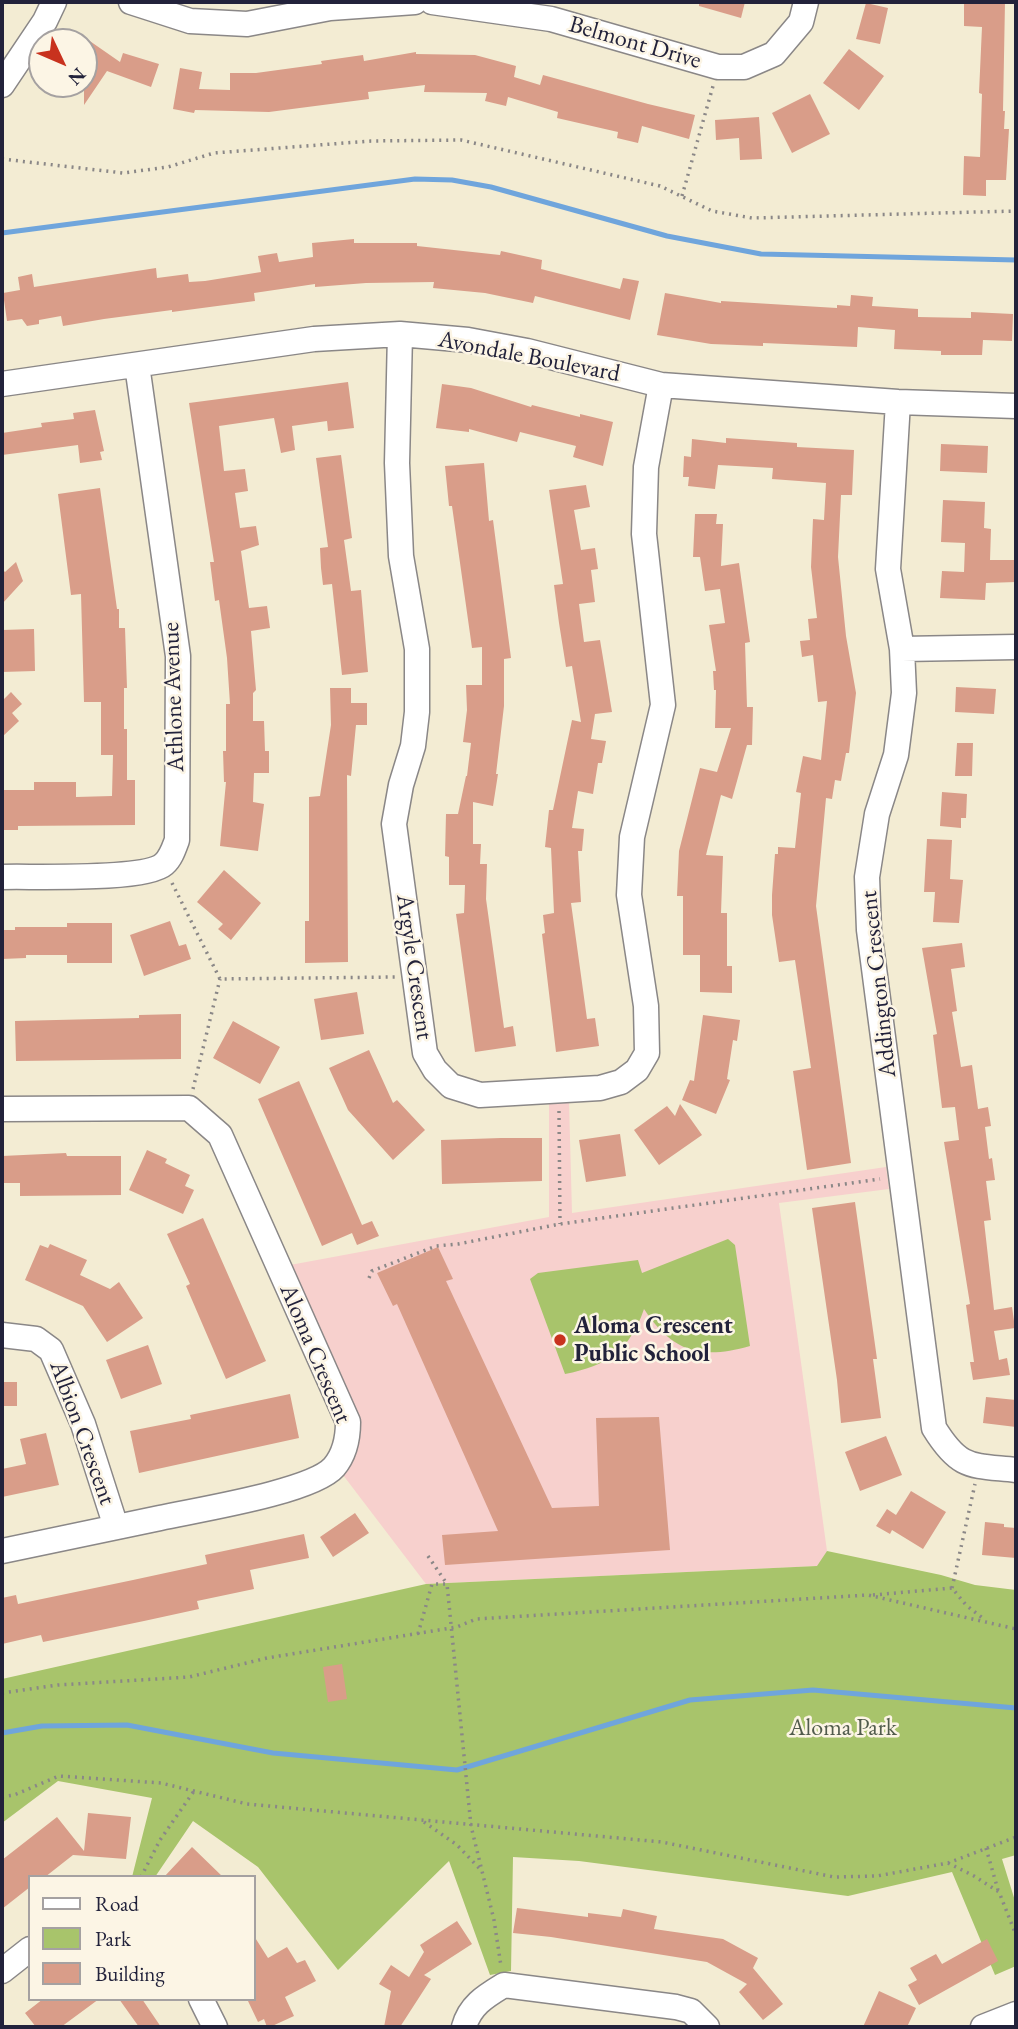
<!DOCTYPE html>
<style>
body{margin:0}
#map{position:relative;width:1018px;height:2029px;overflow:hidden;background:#f3ecd3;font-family:"EB Garamond",serif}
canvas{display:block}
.frame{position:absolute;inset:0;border:4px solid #22223b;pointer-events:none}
.legend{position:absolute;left:28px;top:1875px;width:228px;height:126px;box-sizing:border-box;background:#fcf5e5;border:2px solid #a5a1a1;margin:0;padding:9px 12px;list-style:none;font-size:21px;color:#22223b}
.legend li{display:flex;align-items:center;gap:14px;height:35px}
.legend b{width:35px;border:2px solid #a5a1a1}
.north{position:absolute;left:28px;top:28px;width:70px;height:70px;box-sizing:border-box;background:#fcf5e5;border:2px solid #a5a1a1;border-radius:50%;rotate:134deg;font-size:19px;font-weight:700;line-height:28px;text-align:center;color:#22223b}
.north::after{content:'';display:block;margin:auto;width:24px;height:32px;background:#c8321e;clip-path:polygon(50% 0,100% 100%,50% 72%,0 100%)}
</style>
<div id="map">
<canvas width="1018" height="2029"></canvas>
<div class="frame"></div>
<ul class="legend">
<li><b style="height:9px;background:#fff"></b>Road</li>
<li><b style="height:19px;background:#a8c46b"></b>Park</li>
<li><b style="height:19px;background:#d99d89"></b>Building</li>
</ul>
<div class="north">N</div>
</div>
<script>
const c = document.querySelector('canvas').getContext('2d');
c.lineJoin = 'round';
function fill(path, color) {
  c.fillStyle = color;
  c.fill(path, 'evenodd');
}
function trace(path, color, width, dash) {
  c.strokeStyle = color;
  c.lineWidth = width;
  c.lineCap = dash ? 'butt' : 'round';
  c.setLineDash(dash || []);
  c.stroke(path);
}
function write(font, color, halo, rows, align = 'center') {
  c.font = font + ' "EB Garamond",serif';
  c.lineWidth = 5;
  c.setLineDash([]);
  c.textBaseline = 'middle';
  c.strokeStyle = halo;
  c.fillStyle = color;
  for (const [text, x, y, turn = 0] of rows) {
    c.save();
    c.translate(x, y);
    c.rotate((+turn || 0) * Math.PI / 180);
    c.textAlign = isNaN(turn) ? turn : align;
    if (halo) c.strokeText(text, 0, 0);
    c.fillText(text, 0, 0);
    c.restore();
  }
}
fill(new Path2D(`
 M569,1101L572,1213L886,1167L889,1189L779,1203L827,1551L818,1566L426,1584L343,1475L351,1458L290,1265L549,1217V1103Z`), '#f7d0cd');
fill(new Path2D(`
 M728,1239L735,1245L750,1346C701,1360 672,1352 644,1309C630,1350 607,1366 565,1374L530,1279L538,1273L638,1260L642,1273Z
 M827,1551L941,1575L975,1585L1016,1590V1855L1002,1859L1016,1904V1966L995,1975L952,1872L848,1896L579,1861L513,1857L511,1971L490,1975L449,1861L338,1970L258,1867L193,1821L155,1877H132L152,1798L58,1781L2,1823V1679L426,1584L817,1566Z`), '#a8c46b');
trace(new Path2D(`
 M2,233L415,179L452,180L491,187L667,236L761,254L1016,260
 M2,1733L42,1726L127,1725L273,1753L457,1770L690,1700L813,1690L1016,1708`), '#6fa5dc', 5);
fill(new Path2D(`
 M699,2H745L741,18L699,6Z
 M964,2H1005L1003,111H1005L1004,129H1009L1006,180H986V196L963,195L964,156L980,157L982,94L979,93L982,27L964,26Z
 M866,3L888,8L880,44L856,39Z
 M84,37L120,62L123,53L159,64L151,87L107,71L84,105Z
 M849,49L884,76L859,110L823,83Z
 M416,52V54L475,55L516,66L514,77L540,85L543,75L648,104L695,115L689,139L642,126L638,143L617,138L618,132L557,118L558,112L508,97L506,106L485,101L487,93L424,92L425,85L368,92L369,99L269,112L195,110L194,113L173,109L180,68L202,72L199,89L230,90V73H256L322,64L321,61L363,55L364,61Z
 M810,94L830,134L792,153L772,113Z
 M759,117L762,159L740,160L739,138L716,140L715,120Z
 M354,239V243H417V246L500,255L501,251L542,260L541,269L620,289L623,278L639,281L630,320L535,296L533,303L485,293L433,288L434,282L366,283L315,287V284L254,293L255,301L172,312V310L104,319L63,326L61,316L39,320V324L27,326L22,319L7,321L3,293L20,290L18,277L32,274L34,287L156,268L157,278L188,274L189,282L205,281L261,272L258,256L277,253L279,262L313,257L312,243Z
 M665,293L721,303V301L837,308V305L850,306L851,295L873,297L872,306L918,309V317L971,318V312L1013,314L1012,341L983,340L982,355H941V351L894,349L895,330L858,327L857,347L763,343V346L711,344L657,335Z
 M348,382L354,428L328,431L327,421L292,426L295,450L281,453L274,418L219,426L224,471L245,469L248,491L235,493L240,528L256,526L259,545L241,551L249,608L267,606L270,628L251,631L256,690L253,693V721H264L265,751H269V773H254L253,802L264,804L258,851L220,846L226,782H224L223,751H226V704H230L227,658L219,600L215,601L210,562H214L189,403Z
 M442,384L471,388L531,407L532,405L580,417V414L613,422L603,466L573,457L576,446L520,432L517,442L469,429V432L436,428Z
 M95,410L104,451L100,452L102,460L80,463L78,445L2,455V433L42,427L41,423L74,419L73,413Z
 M726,438L797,443V447L854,450L852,495H841L838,557L846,636L856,693L849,753H846L841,781L835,780L832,799L826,798L816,906L851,1163L807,1170L793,1071L811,1068L795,960L779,962L772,915V895L775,854H778V847L795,848L801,793L796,792L803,756L821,760L827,701L818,702L813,655L802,657L800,641L810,640L808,619L817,618L811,567L813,519L824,520L826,483L772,479L773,468L718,465L715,489L688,486L689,477H683L684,456L691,457L692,439L726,443Z
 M941,444L988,446L987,473L940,471Z
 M341,455L352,538L344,540L351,591L361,590L368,672L342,675L332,584L323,585L321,568L320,548L328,547L316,458Z
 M484,463L489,521L493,520L511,658L504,659V706L496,774H498L493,806L473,802V844H481L480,864H487L486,899L504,1028L513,1026L516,1046L475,1052L456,914L464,913L465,885H449V857L445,856L446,814H458L466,776H467L471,743L463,742L467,710L466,685H482V647L472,648L452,506H449L445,466Z
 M586,485L590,507L574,510L581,550L595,548L598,569L591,570L595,602L579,604L584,642L600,640L612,712L595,714L591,739L606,741L602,763H598L593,794L578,791L572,828L584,829L582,851H578L581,902L571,903L587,1019L595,1018L599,1046L556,1052L542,934L545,933L543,915L554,913L551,848L545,847L549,810H553L572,720L581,722L572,666L566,667L559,623L554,585L563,584L549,490Z
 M100,488L117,609H119V628H125L127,688H124V729H127V780H135V825L18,826V830H2V790H34V782H76V797L112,796L113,755H101V702H84L81,594L71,595L58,494Z
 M943,500L985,502L984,528L991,529L990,560H1016V582L986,583L985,600L940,598L942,571L964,572L965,543L941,542Z
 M695,514H717L716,524H723L721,566L739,563L750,642L745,643L747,707H753L752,745H747L732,799L721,795L706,855L723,856L721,913H727V966H732V993L700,992V955H683V896H677L679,851L700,768L717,772L731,728H715L716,690H714L713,671H716L709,625L725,623L720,589L705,591L700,557H693Z
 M16,562L23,581L2,604V569L5,572Z
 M34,629L35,671L2,672V630Z
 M956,687L996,689L994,714L955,712Z
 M330,688H351V703H367V725H356L351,776L347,775L348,962L305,963V921H309V797L320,796L331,725Z
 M11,692L22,704L12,713L19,721L2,737V701Z
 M957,743H973L972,776H955Z
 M942,792L967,794L966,818H961V828L940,826Z
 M927,839L952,840L950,879L963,880L959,923L933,922L935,892H924Z
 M224,870L261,903L231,940L218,929L223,924L197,902Z
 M170,921L179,946L186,944L191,959L144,976L130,935Z
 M67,923H112V963H67V955H26V958L2,959V930H15V927H67Z
 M962,943L965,967L951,969L957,1011L952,1012L961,1067L972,1065L978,1109L988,1107L991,1126L985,1127L989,1159L992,1158L995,1180L986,1181L991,1220L984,1221L994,1310L1012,1307L1015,1328L994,1331L999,1360L1007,1358L1010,1375L973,1380L970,1362H974L966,1305L970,1304L944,1142L959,1140L955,1107L942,1108L933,1035L937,1034L922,948Z
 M357,992L364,1034L321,1040L314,999Z
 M181,1014V1059L16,1061L15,1021L139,1018V1015Z
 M703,1015L740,1020L737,1041L733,1040L727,1079L730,1080L716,1114L682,1100L690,1080L694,1081Z
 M233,1021L280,1047L260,1084L213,1058Z
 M369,1050L393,1103L397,1100L425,1130L393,1160L348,1110L329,1068Z
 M299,1081L362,1225L372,1221L379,1236L357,1245L352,1233L322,1246L258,1099Z
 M680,1104L702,1135L659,1165L634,1130L667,1106L675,1116Z
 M620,1134L626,1176L586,1182L579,1140Z
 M501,1138H542V1181L442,1184L441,1140Z
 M147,1150L167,1159L165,1163L190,1175L185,1186L194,1190L183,1214L129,1190Z
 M66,1153L67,1156H121V1195L20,1196V1183H2V1156Z
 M855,1202L877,1359H873L881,1418L841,1423L837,1380L812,1208Z
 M203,1218L266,1361L226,1379L186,1286L190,1284L167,1234Z
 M50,1244L87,1260L80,1275L110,1289L119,1282L143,1318L107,1342L83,1306L25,1280L40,1245L48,1248Z
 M438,1247L453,1279L446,1281L552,1508L599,1506L596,1418L659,1417L670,1550L445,1565L442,1535L498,1531L397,1304L393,1306L377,1273Z
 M148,1345L162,1384L121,1399L106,1360Z
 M2,1382H17V1406H2Z
 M290,1394L299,1438L139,1473L130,1431L191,1419L190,1415Z
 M986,1397L1016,1400V1427L983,1423Z
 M46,1433L59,1485L2,1497V1469L26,1464L20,1439Z
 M886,1436L902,1475L860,1491L845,1452Z
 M911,1491L946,1512L923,1549L892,1530L890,1534L876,1526L887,1509L896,1515Z
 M355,1513L369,1533L333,1557L320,1537Z
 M985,1522L1004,1524V1527L1016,1528V1558L982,1555Z
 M304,1534L309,1558L250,1570L254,1589L197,1601L199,1609L144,1621L43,1642L41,1635L2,1644V1598L16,1595L18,1604L133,1580L207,1564L205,1555Z
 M342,1664L347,1699L328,1702L323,1667Z
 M88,1813L131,1817L126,1859L73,1855L45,1877H30V1887L2,1909V1860L57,1817L84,1851Z
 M192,1847L223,1877H164Z
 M517,1908L588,1917V1913L621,1917L623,1909L657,1916L654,1929L723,1939L758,1958L753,1968L783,2004L763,2020L739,1992L747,1984L707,1962L551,1937L513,1933Z
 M457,1921L472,1944L424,1975L431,1979L400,2027H384L391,1991L379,1984L391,1965L409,1977L424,1952L420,1945Z
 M254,1936L268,1958L287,1947L297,1963L305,1960L316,1981L285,1997L294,2016L270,2027H267L264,2019L258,2022L248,2001L254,1999Z
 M987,1939L998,1961L919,2005L908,1985L917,1980L910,1968L936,1954L942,1964Z
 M879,1991L916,2008L907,2027H863Z
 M43,1999H99L61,2027H36L25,2013Z
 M119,1999H142L161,2027H139Z`), '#d99d89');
const minor = new Path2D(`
 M131,2L190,21L247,24L330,8L415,2
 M432,2L551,19L718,67H744L774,54L801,22L806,2
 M2,85L45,21L54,2
 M400,334L397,463L401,556L417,649V712L413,746L401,785L394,824L425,1053L435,1070L451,1086L480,1095L600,1088L621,1082L637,1070L647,1053L646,1006L629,895L632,837L663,705L644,534L646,467L661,385
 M2,384L314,339L400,334L468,340L527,351L661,385L898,402L1016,406
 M898,402L888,569L902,649L904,693L896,755L877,814L867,877L869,930L934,1428C960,1470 971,1465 1016,1470
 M902,649L1016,647
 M2,877C32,876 145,881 164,864C171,858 174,848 177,840L178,656L137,365
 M2,1109L189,1108L220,1135L348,1422C348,1438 345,1454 334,1467C312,1492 196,1510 160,1518C107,1529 54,1540 2,1551
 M2,1335L36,1339L51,1350L83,1424L116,1527
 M2,1971L30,1949
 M201,1999L215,2027
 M464,2027C470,2005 486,1996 504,1985L676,2007L691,2011L707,2027
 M983,2027L1016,2014`);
trace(minor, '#8a8787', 27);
trace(new Path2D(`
 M2,159L123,173L168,167L214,153L371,141L461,140L660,186L712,211L752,218L1016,211
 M682,196L713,86
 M172,883L220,979L395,977
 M193,1089L220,979
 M559,1111L560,1224
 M369,1278L372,1271L436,1246L458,1244L560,1224L880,1179
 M428,1556L447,1584
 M952,1588L975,1484
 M873,1595L952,1588L966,1605L985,1620
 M418,1634L432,1584H447L471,1826L494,1920L501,1966
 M2,1693L58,1685L189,1677L267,1658L457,1627L476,1619L868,1595L1016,1629
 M2,1797L14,1795L59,1776L161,1783L247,1804L662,1842L834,1877L877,1876L948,1863L1016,1837
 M424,1822L457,1845L480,1869
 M986,1848L998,1890
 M948,1863L974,1876L999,1892L1016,1935
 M141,1877L160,1840L194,1791`), '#8a8787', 3.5, [2, 5]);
trace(minor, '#fff', 24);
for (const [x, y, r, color] of [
 [560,1340,7,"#c8321e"]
]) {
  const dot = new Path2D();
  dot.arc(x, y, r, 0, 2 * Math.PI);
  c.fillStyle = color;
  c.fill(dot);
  trace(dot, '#fcf5e5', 2.5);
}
write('24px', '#22223b', '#fcf5e5', [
 ["Belmont Drive",635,43,16],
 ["Avondale Boulevard",529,357,11],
 ["Athlone Avenue",174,697,-92],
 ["Argyle Crescent",414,967,82],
 ["Addington Crescent",879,984,-96],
 ["Aloma Crescent",315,1354,67],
 ["Albion Crescent",82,1433,70]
]);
write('bold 24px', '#22223b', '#fcf5e5', [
 ["Aloma Crescent",574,1326],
 ["Public School",574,1354]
], 'left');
write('24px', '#515b4c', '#fcf5e5', [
 ["Aloma Park",843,1728]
]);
</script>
